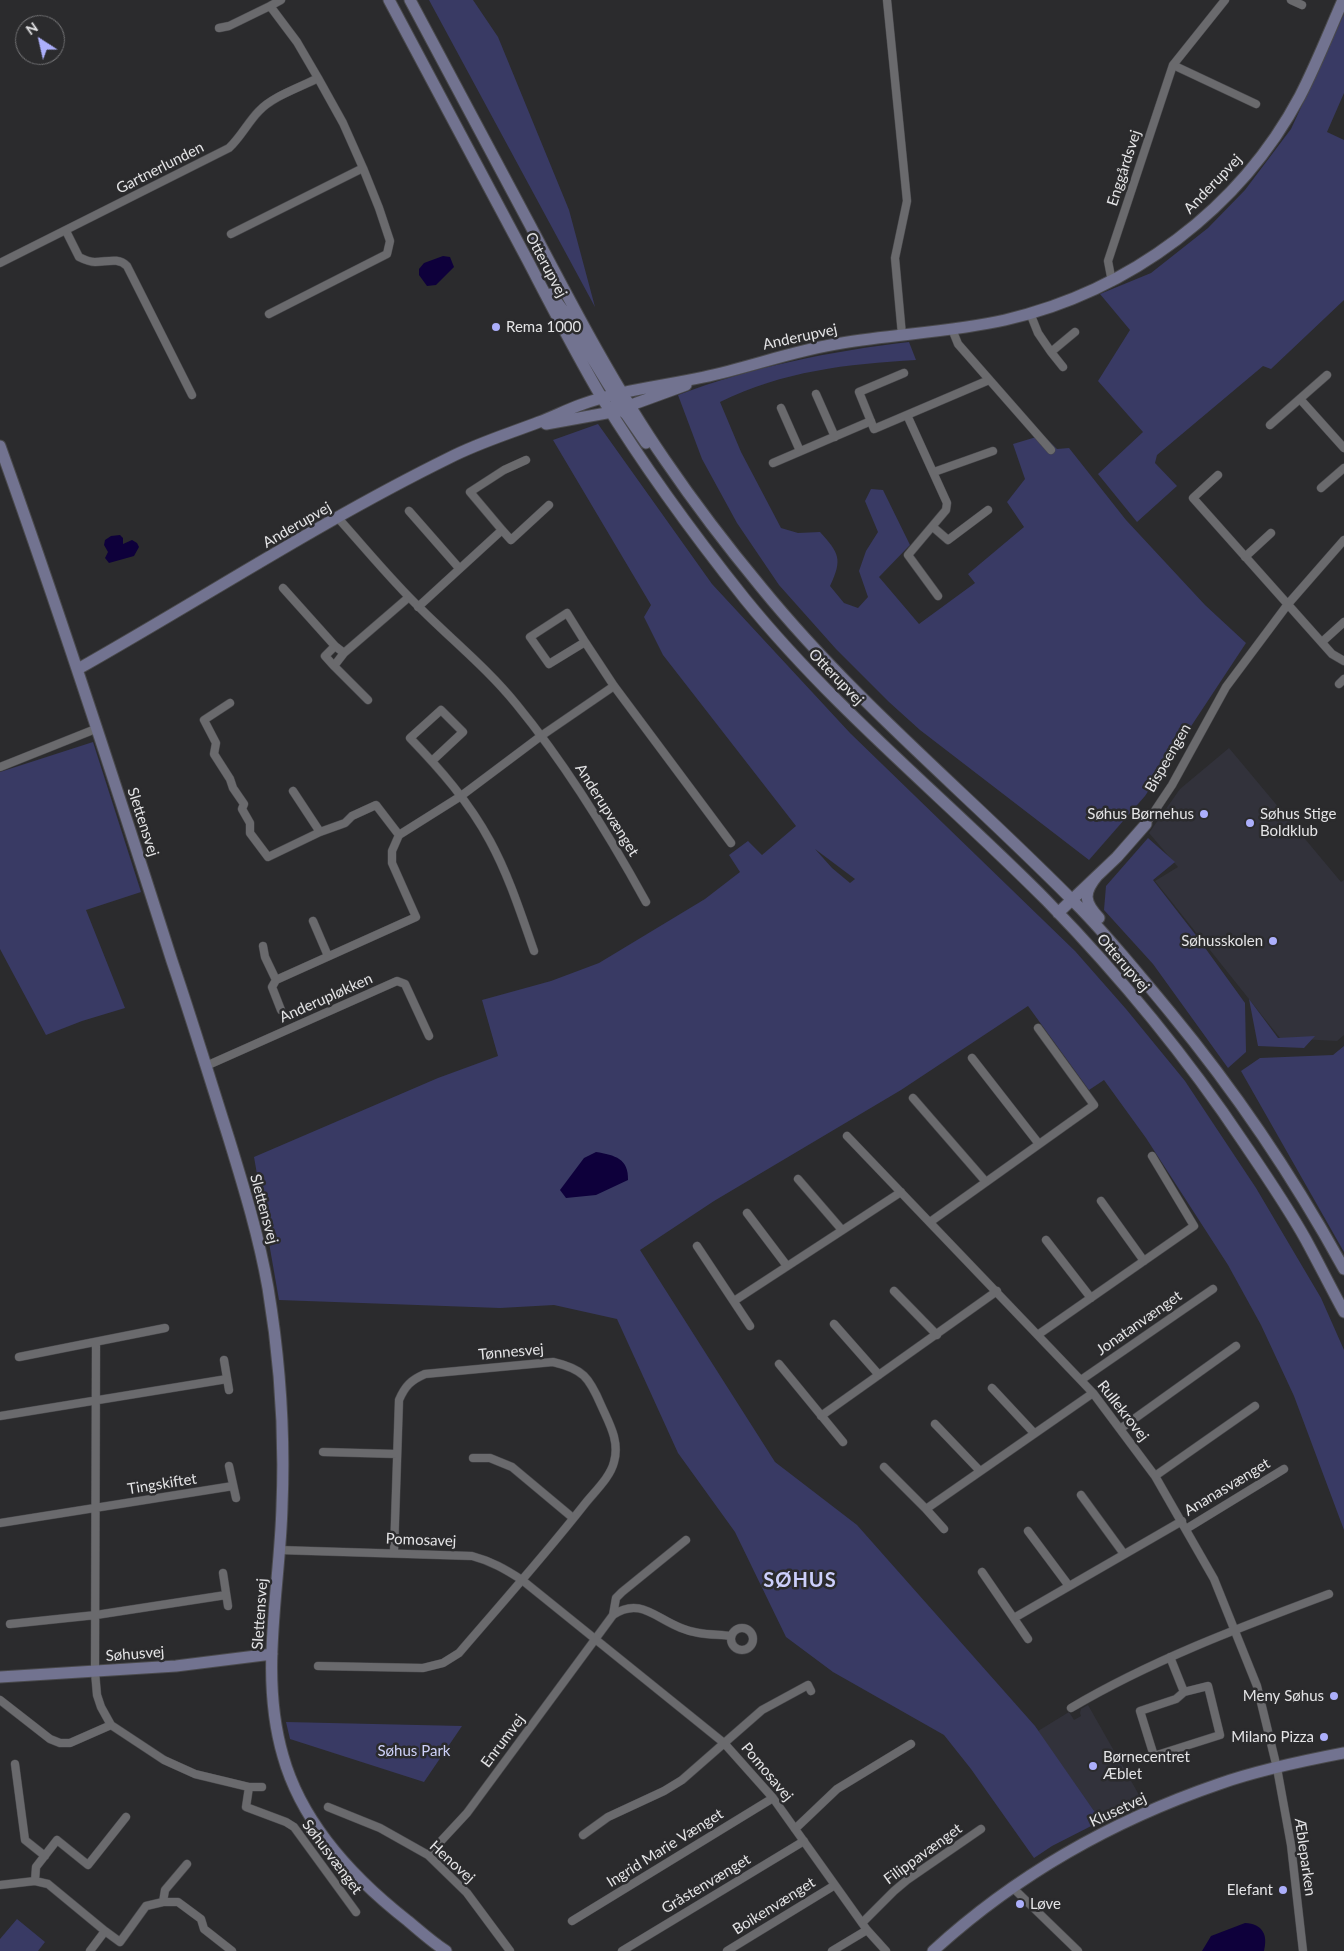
<!DOCTYPE html>
<meta charset="utf-8">
<style>
body{margin:0}
#map{position:relative;width:1344px;height:1951px;overflow:hidden;background:#2b2b2d;font-family:Lato,sans-serif}
canvas{display:block}
.north{position:absolute;left:15px;top:15px;width:50px;height:50px;box-sizing:border-box;background:#2b2b2d;border:1px solid #757577;border-radius:50%;rotate:325deg;font-size:14px;font-weight:700;line-height:20px;text-align:center;color:#e4e4e6}
.north::after{content:'';display:block;margin:auto;width:18px;height:22px;background:#acaffb;clip-path:polygon(50% 0,100% 100%,50% 72%,0 100%)}
</style>
<div id="map">
<canvas width="1344" height="1951"></canvas>
<div class="north">N</div>
</div>
<script>
const c = document.querySelector('canvas').getContext('2d');
c.lineJoin = 'round';
function fill(path, color) {
  c.fillStyle = color;
  c.fill(path, 'evenodd');
}
function trace(path, color, width, dash) {
  c.strokeStyle = color;
  c.lineWidth = width;
  c.lineCap = dash ? 'butt' : 'round';
  c.setLineDash(dash || []);
  c.stroke(path);
}
function write(font, color, halo, rows, align = 'center') {
  c.font = font + ' Lato,sans-serif';
  c.lineWidth = 5;
  c.setLineDash([]);
  c.textBaseline = 'middle';
  c.strokeStyle = halo;
  c.fillStyle = color;
  for (const [text, x, y, turn = 0] of rows) {
    c.save();
    c.translate(x, y);
    c.rotate((+turn || 0) * Math.PI / 180);
    c.textAlign = isNaN(turn) ? turn : align;
    if (halo) c.strokeText(text, 0, 0);
    c.fillText(text, 0, 0);
    c.restore();
  }
}
fill(new Path2D(`
 M1229,748L1341,882L1344,880V1035L1337,1041L1280,1038L1155,881L1178,867L1149,833L1180,789Z
 M1088,1705L1143,1802L1101,1821L1038,1731L1069,1712L1074,1720L1081,1716L1080,1713L1081,1709Z`), '#32323b');
fill(new Path2D(`
 M429,0H473L498,37L569,210L595,307Z
 M1344,14V93L1327,132L1344,140V300L1271,369L1263,366L1157,455L1155,463L1177,486L1137,522L1098,474L1143,432L1098,381L1130,330L1100,294L1151,273L1208,228L1245,190L1291,129Z
 M909,342L916,360C847,364 783,371 720,402L741,452L781,528L798,533L820,532C839,553 843,559 830,586L844,603L858,608L868,597L859,571L866,551L878,532L865,501L871,489L883,490L910,545L879,577L919,624L975,583L968,574L1024,527L1007,502L1025,479L1013,444L1043,435L1057,449L1069,448L1126,520L1205,605L1246,643L1145,796L1089,860L920,730L889,702L836,649L779,585L737,523L702,459L678,395C752,367 831,351 909,342Z
 M598,424L712,584L850,733L1075,951L1126,1009L1185,1081L1256,1188L1321,1298L1344,1350V1530L1294,1396L1261,1325L1228,1265L1146,1138L1104,1080L1089,1090L1028,1006L901,1090L714,1201L640,1250L775,1462L857,1525L1035,1726L1101,1821L1052,1846L1034,1858L971,1769L944,1735L833,1672L786,1637L735,1532L678,1453L617,1319L554,1305L500,1308L279,1300L254,1157L438,1078L498,1056L482,1000L551,981L599,963L705,899L740,872L729,855L748,841L762,855L796,826L663,655L644,617L651,605L553,440ZM815,849L855,879L850,883L832,868Z
 M93,742L141,892L86,910L125,1008L82,1021L46,1035L0,949V772Z
 M1148,838L1175,862L1153,880L1195,934L1245,1003L1246,1052L1228,1068L1153,964L1104,910L1106,886Z
 M1249,999L1278,1038L1315,1036L1304,1048L1258,1046Z
 M1344,1046V1252L1241,1071L1260,1058L1333,1055Z
 M286,1722L462,1726L424,1782L290,1739Z
 M17,1919L45,1942L38,1951H0V1939Z`), '#393a64');
fill(new Path2D(`
 M443,256L450,257L454,267L436,285L427,286L419,275V269L424,263Z
 M120,535L123,538V544L132,540L137,543L139,547L134,556L109,563L105,558L108,552L104,545L105,540L111,536Z
 M596,1152C615,1155 629,1159 628,1180L596,1195L566,1198L560,1190L584,1158Z
 M1245,1923C1263,1924 1268,1935 1264,1951H1202L1211,1936Z`), '#0e003b');
const street = new Path2D(`
 M887,0L907,201L895,258L902,335
 M1291,0L1302,5
 M270,6L281,0
 M219,28L229,26L270,6L297,42L318,78
 M1173,65L1256,104
 M66,231L79,257C85,260 89,262 95,262C107,262 118,257 127,266L192,395
 M0,263L229,148C241,137 248,122 259,111C273,96 299,88 318,78L343,123L363,168L231,234
 M1112,282L1108,261L1173,65L1225,0
 M1030,313L1038,333L1051,352L1075,332
 M269,314L387,254L390,241L379,208L363,168
 M952,329L958,344L1051,450
 M1051,352L1063,367
 M904,373L859,392L874,429L989,380
 M816,394L835,437
 M1300,399L1344,448
 M781,408L800,451
 M907,415L947,503L946,510L908,555L938,596
 M1270,425L1327,375
 M773,463L871,421
 M934,472L993,451
 M1218,475L1193,498L1332,654L1344,661
 M1321,488L1344,468
 M409,511L459,568
 M338,518C365,548 391,580 420,608C452,640 488,669 517,705C567,766 608,833 646,902
 M933,527L948,540L988,510
 M502,530L470,492L504,470L526,460
 M1245,557L1271,533
 M283,588L335,646
 M418,607L502,530L511,540L549,505
 M585,642L567,613L530,637L549,664L585,642L614,686L731,843
 M1322,642L1344,622
 M344,653L335,646L325,656L334,666L344,653L409,597
 M334,666L368,700
 M1339,684L1344,679
 M230,703L204,720L216,743L214,754L230,779L233,788L244,804L242,809L250,823V833L268,857L320,832L345,823L352,816L376,805L399,835
 M432,761L463,732L441,710L410,738C440,769 469,802 490,841C509,876 521,914 534,951
 M0,767L98,728
 M293,791L320,832
 M1146,824L1172,785L1226,687L1288,604L1344,540
 M399,835L461,796L541,736L614,686
 M313,921L328,956
 M263,946L265,957L276,980L416,917L392,863V851L399,835
 M276,980L272,987L281,1010
 M972,1058L1039,1144
 M206,1066L397,981L405,984L429,1036
 M913,1098L986,1182
 M847,1136L1093,1393L1155,1476L1214,1579L1257,1686L1277,1768L1291,1845L1303,1951
 M798,1179L842,1230
 M1101,1201L1144,1261
 M747,1213L787,1266
 M930,1222L1094,1105L1038,1028
 M1046,1240L1091,1298
 M697,1246L750,1326
 M894,1291L937,1335
 M734,1301L901,1192
 M834,1324L879,1375
 M1039,1334L1194,1226L1152,1156
 M96,1342L95,1672L97,1695L101,1707L111,1725L164,1760L195,1774L249,1787H262
 M19,1357L165,1328
 M224,1360L229,1390
 M779,1364L843,1442
 M1081,1380L1213,1289
 M992,1388L1034,1433
 M0,1416L227,1379
 M821,1416L997,1291
 M935,1424L980,1471
 M1120,1429L1236,1346
 M323,1452L397,1454
 M473,1458H490L512,1467L573,1518
 M229,1466L236,1498
 M884,1467L926,1509L944,1529
 M1155,1476L1255,1406
 M1081,1495L1124,1554
 M926,1509L1093,1393
 M0,1523L233,1486
 M1186,1529L1284,1469
 M1028,1531L1069,1586
 M279,1550L472,1556C491,1561 505,1569 522,1580L724,1743L773,1798L867,1930L886,1951
 M982,1572L1028,1639
 M223,1573L228,1606
 M613,1615L616,1598L622,1592L686,1540
 M1014,1618L1182,1521
 M10,1624L96,1615L226,1595
 M731 1639a11 11 0 1 1 22 0a11 11 0 1 1-22 0Z
 M1170,1657L1184,1692L1176,1699L1140,1711L1154,1756L1220,1735L1208,1686L1184,1692
 M318,1666L423,1668L443,1663L459,1653C501,1604 544,1556 584,1505C594,1492 610,1478 614,1462C620,1441 609,1423 601,1405C589,1377 583,1369 553,1362L425,1374C411,1380 405,1386 399,1400L394,1552
 M0,1700L50,1739L60,1743H70L111,1725
 M1071,1708C1152,1660 1241,1627 1329,1594
 M15,1764L25,1840L45,1856
 M249,1787L246,1807L286,1822L294,1827L356,1912
 M328,1807L380,1828L428,1855L467,1893L510,1951
 M795,1829L837,1789L911,1744
 M583,1835L608,1817L664,1791L682,1780L762,1710L808,1685L811,1691
 M428,1855L467,1813L613,1615C640,1597 655,1618 681,1628C697,1635 714,1634 731,1636
 M35,1881L36,1867L57,1840L88,1865L126,1817
 M0,1885L35,1881L48,1884L105,1931L90,1951
 M1013,1888L1078,1951
 M163,1902L165,1890L187,1864
 M572,1921L773,1798
 M862,1923L894,1891L907,1880L981,1829
 M105,1931L120,1942L146,1906L163,1902H178L201,1919L204,1929L232,1951
 M622,1951L804,1841
 M727,1951L835,1885
 M832,1951L867,1930`);
const secondary = new Path2D(`
 M389,0C435,87 481,174 528,261C552,307 576,354 602,398C645,468 694,535 745,599C835,710 947,800 1047,901C1120,976 1186,1056 1244,1143C1265,1174 1287,1206 1306,1240C1319,1264 1331,1288 1344,1312
 M410,0C450,75 490,150 530,225C572,305 614,386 665,460C695,504 727,546 761,587C857,705 976,801 1081,909C1113,942 1141,977 1170,1012C1236,1092 1294,1178 1344,1269
 M551,294L562,309L608,384L615,395L621,399
 M615,405L626,414L646,443
 M546,424L612,412L686,385
 M0,446C61,616 117,788 172,961C192,1020 210,1079 229,1139C244,1188 259,1237 268,1288C280,1360 285,1433 282,1506C280,1589 259,1674 283,1756C302,1824 353,1878 408,1921C420,1931 432,1942 446,1951
 M78,669C202,599 321,521 449,458C478,443 508,434 539,422C553,417 566,410 580,405C620,390 663,386 704,377C751,367 795,350 842,343C896,334 952,332 1005,320C1130,291 1240,209 1300,96C1316,65 1329,32 1343,0
 M1097,876C1083,893 1084,902 1099,918
 M1058,913L1117,857L1146,824
 M0,1677L176,1666L272,1654
 M933,1951C1015,1876 1114,1820 1219,1784C1259,1770 1302,1761 1344,1753`);
trace(street, '#49494c', 9);
trace(secondary, '#49494c', 13);
trace(street, '#6a6a6d', 8);
trace(secondary, '#727390', 11);
for (const [x, y, r, color] of [
 [496,327,5,"#acaffb"],
 [1204,814,5,"#acaffb"],
 [1250,823,5,"#acaffb"],
 [1273,941,5,"#acaffb"],
 [1334,1696,5,"#acaffb"],
 [1324,1737,5,"#acaffb"],
 [1093,1766,5,"#acaffb"],
 [1283,1890,5,"#acaffb"],
 [1020,1904,5,"#acaffb"]
]) {
  const dot = new Path2D();
  dot.arc(x, y, r, 0, 2 * Math.PI);
  c.fillStyle = color;
  c.fill(dot);
  trace(dot, '#2b2b2d', 2);
}
write('15px', '#e4e4e6', '#2b2b2d', [
 ["Gartnerlunden",160,168,-27],
 ["Enggårdsvej",1124,168,-72],
 ["Anderupvej",1213,184,-46],
 ["Otterupvej",546,265,62],
 ["Anderupvej",800,337,-12],
 ["Anderupvej",297,525,-30],
 ["Otterupvej",836,677,46],
 ["Bispeengen",1168,758,-60],
 ["Anderupvænget",607,810,58],
 ["Slettensvej",143,822,72],
 ["Otterupvej",1123,963,49],
 ["Anderupløkken",326,998,-24],
 ["Slettensvej",264,1209,75],
 ["Jonatanvænget",1139,1323,-35],
 ["Tønnesvej",511,1352,-5],
 ["Rullekrovej",1123,1411,52],
 ["Tingskiftet",162,1484,-9],
 ["Ananasvænget",1227,1487,-31],
 ["Pomosavej",421,1540,2],
 ["Slettensvej",260,1614,-86],
 ["Søhusvej",135,1654,-4],
 ["Enrumvej",503,1741,-53],
 ["Pomosavej",767,1772,50],
 ["Klusetvej",1118,1810,-25],
 ["Ingrid Marie Vænget",665,1848,-32],
 ["Filippavænget",923,1854,-36],
 ["Søhusvænget",332,1857,53],
 ["Æbleparken",1305,1857,82],
 ["Henovej",452,1862,42],
 ["Gråstenvænget",706,1884,-31],
 ["Boikenvænget",774,1906,-32]
]);
write('15px', '#e4e4e6', '#2b2b2d', [
 ["Rema 1000",506,327,"left"],
 ["Søhus Børnehus",1194,814],
 ["Søhus Stige",1260,814,"left"],
 ["Boldklub",1260,831,"left"],
 ["Søhusskolen",1263,941],
 ["Meny Søhus",1324,1696],
 ["Milano Pizza",1314,1737],
 ["Børnecentret",1103,1757,"left"],
 ["Æblet",1103,1774,"left"],
 ["Elefant",1273,1890],
 ["Løve",1030,1904,"left"]
], 'right');
write('15px', '#ced1f8', '#2b2b2d', [
 ["Søhus Park",414,1751]
]);
c.letterSpacing = '1px';
write('bold 20px', '#cccffb', '#2b2b2d', [
 ["SØHUS",800,1581]
]);
c.letterSpacing = '0px';
</script>
